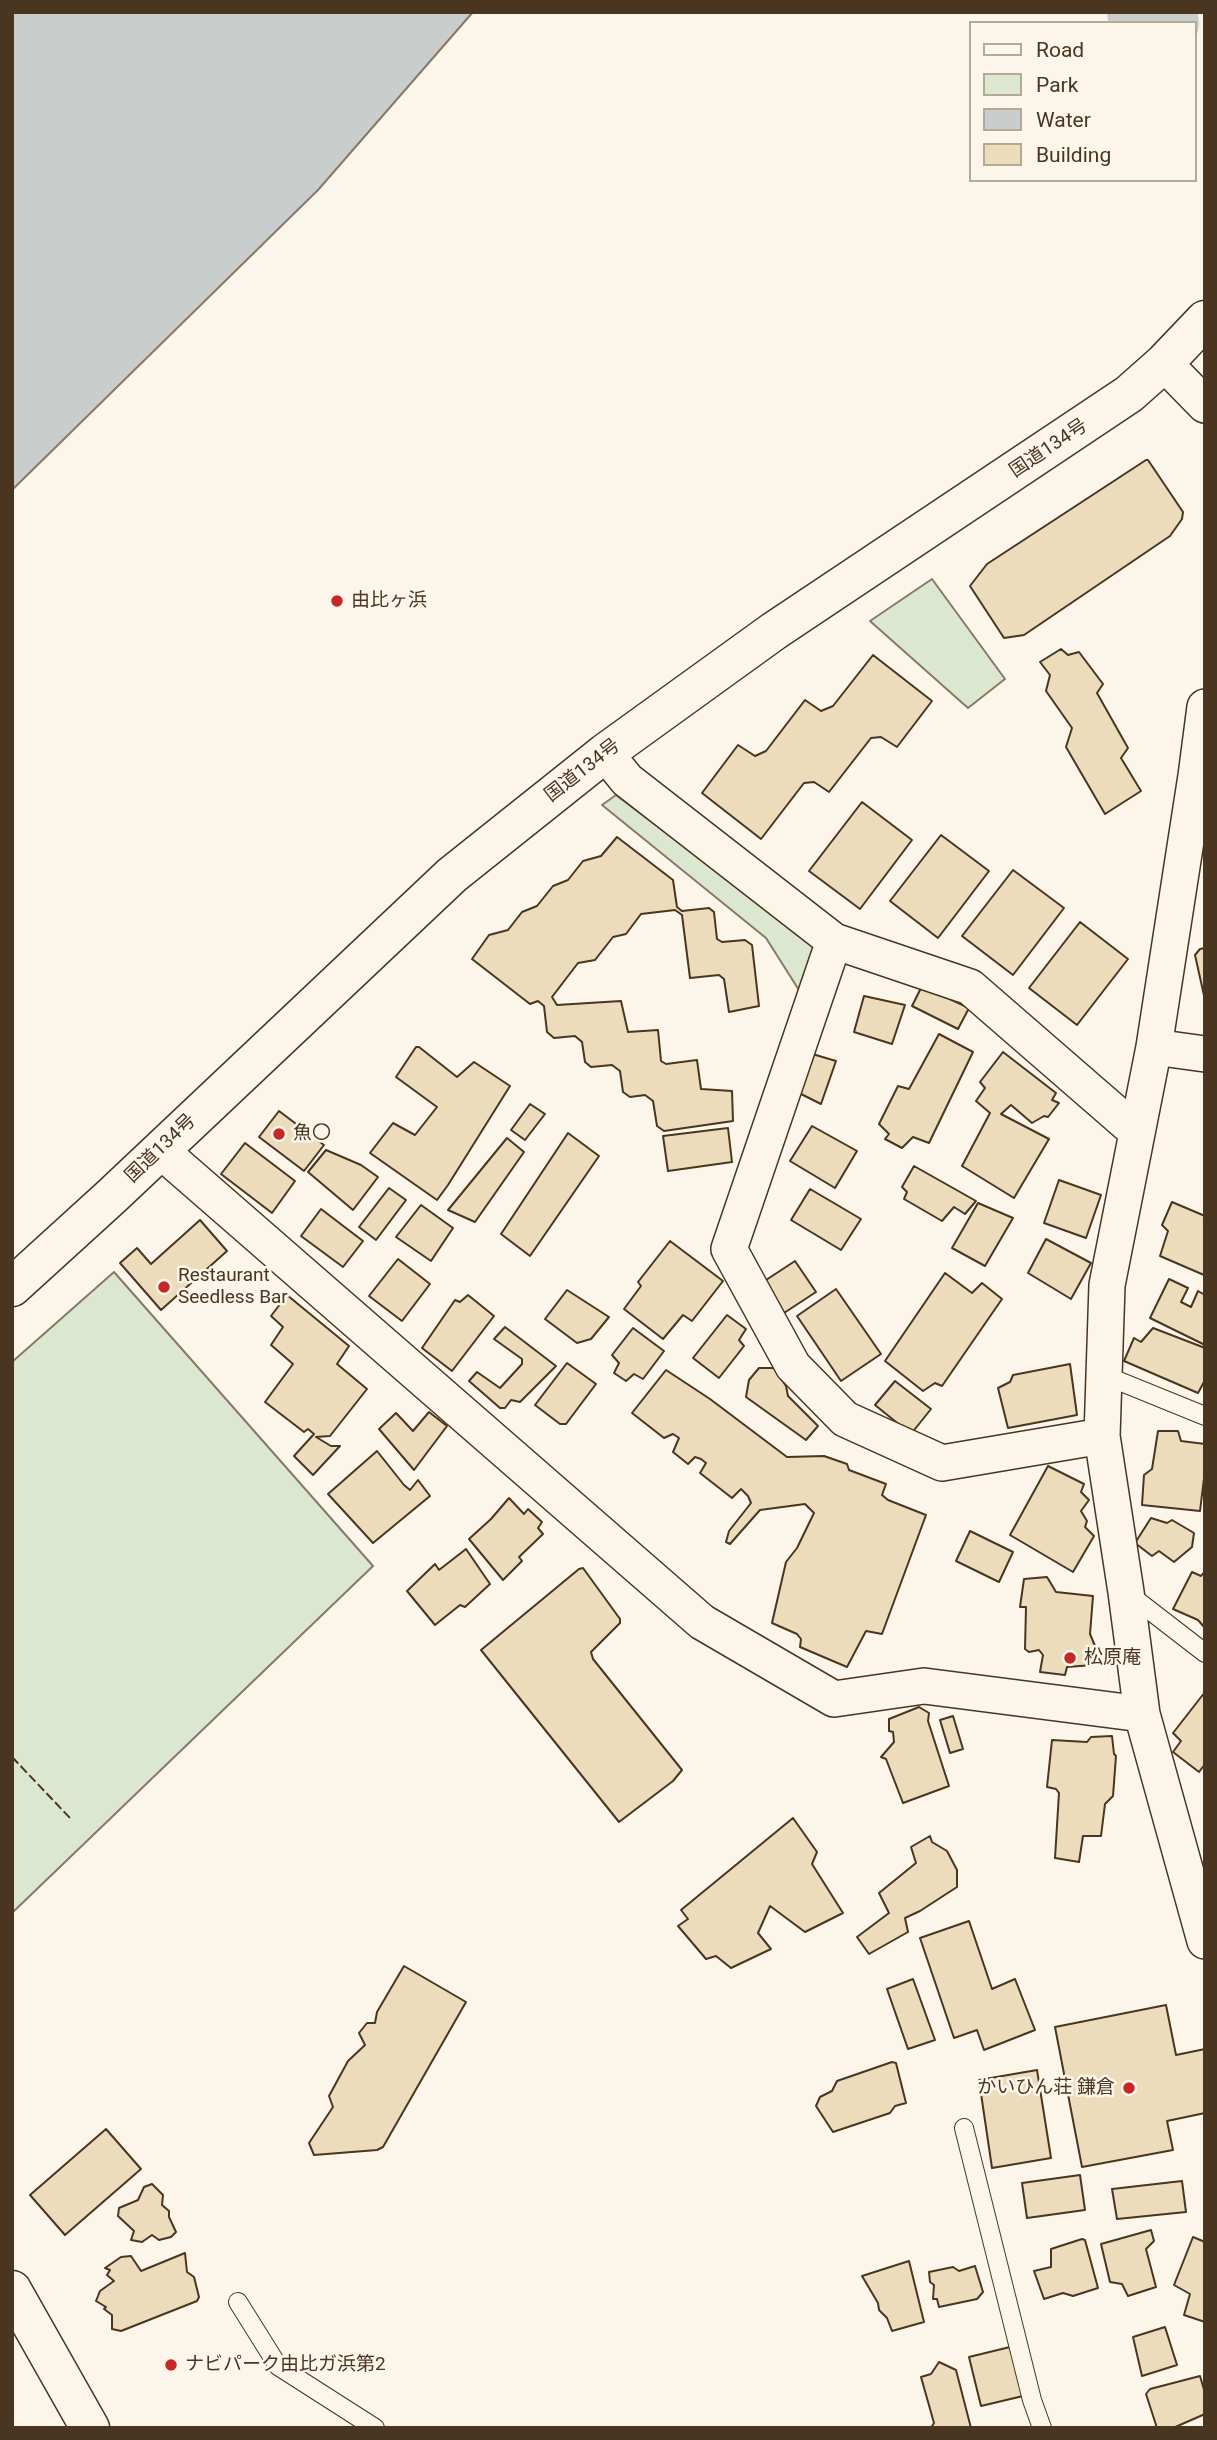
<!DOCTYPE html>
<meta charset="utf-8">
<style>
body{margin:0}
#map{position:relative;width:1217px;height:2440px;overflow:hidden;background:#fbf6e9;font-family:Roboto,sans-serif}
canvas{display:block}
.frame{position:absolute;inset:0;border:14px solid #4a3520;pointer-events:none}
.legend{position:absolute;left:969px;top:21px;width:228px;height:161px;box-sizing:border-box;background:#fbf6e9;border:2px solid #b4a999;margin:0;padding:9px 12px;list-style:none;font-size:21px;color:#4a3520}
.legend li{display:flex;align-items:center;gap:14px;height:35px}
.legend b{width:35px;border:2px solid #b4a999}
</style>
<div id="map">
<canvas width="1217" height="2440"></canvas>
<div class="frame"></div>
<ul class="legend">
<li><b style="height:9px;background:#fbf6e9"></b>Road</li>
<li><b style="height:19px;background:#dce7d0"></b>Park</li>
<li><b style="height:19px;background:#c9cecd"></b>Water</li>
<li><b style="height:19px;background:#ecdcbc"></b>Building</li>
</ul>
</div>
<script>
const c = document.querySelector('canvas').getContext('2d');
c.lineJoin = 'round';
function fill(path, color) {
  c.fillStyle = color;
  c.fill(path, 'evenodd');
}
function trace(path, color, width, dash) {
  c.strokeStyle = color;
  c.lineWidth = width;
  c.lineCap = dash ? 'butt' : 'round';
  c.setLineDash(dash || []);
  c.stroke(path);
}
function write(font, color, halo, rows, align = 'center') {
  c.font = font + ' Roboto,"Noto Sans JP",sans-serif';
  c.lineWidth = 5;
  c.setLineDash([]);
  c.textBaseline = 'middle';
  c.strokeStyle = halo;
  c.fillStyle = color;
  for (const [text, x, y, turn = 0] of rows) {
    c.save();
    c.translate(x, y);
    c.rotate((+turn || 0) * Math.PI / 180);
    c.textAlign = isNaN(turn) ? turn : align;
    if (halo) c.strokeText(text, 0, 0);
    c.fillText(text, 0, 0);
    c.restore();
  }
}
const green = new Path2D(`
 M932,579L1005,679L968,708L870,621Z
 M616,795L823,951L804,998L766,938L602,805Z
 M114,1272L373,1566L12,1913V1362Z`);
fill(green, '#dce7d0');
trace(green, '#887966', 2);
const water = new Path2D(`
 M12,12H473L318,190L12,490Z`);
fill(water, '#c9cecd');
trace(water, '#887966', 2);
trace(new Path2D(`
 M1142,12L1164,23`), '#c9cecd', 70);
const building = new Path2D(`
 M1146,460H1148L1183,512L1182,519L1170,536L1024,635L1004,638L970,586L987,564Z
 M1061,649L1068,655L1079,652L1103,684L1097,693L1128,748L1121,758L1141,791L1105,814L1066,747L1072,728L1046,691L1050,675L1040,662Z
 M873,655L932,701L897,747L881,737L871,738L829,792L814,782L804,783L761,839L702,793L738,745L755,756L766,751L805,700L821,711L833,706Z
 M862,802L912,840L860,909L809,871Z
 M941,835L989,871L938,938L890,901Z
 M617,837L673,880L677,907L682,911L709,908L714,912L717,939L722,942L745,940L752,945L759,1006L729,1012L724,979L719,975L690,978L682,915L675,910L641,914L626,934L613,937L595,960L578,963L552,997L557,1005L621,1001L628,1032L658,1030L661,1061L666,1064L697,1060L701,1089L732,1091L733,1121L664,1131L657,1126L653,1101L645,1095L630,1097L623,1092L620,1071L612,1065L591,1067L585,1062L582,1042L575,1036L554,1038L547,1032L544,1006L538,1001L530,1004L472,959L489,935L508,930L522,912L537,906L553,886L568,880L583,861L601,856Z
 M1013,870L1064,908L1013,975L962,936Z
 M1080,922L1128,959L1077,1025L1029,988Z
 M1205,948V1000L1195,955L1200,949Z
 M922,986L969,1008L958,1029L912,1006Z
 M864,996L905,1005L892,1044L854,1032Z
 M939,1034L973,1052L929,1143L913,1137L902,1148L885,1139L889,1134L879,1124L898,1086L909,1089Z
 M416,1047H419L457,1077L474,1062L510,1086L448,1185L437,1200L370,1153L393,1123L415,1135L437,1107L396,1077Z
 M1003,1052L1056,1093L1052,1100L1059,1103L1048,1117L1044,1116L1032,1123L1011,1105L1001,1114L1049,1139L1014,1198L962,1166L990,1113L976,1101L985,1088L980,1082Z
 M809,1053L836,1061L821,1104L797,1092Z
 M530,1104L545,1114L525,1140L511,1130Z
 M279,1111L324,1145L304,1171L259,1137Z
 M812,1126L857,1151L835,1188L790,1161Z
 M728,1128L732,1162L668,1171L663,1136Z
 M568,1133L599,1156L530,1256L501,1234Z
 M507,1138L524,1152L475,1222L448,1210Z
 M245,1143L295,1181L272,1213L221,1174Z
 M326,1150L361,1165L378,1177L353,1210L308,1172Z
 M914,1166L976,1201L965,1214L954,1207L942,1221L904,1199L907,1192L902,1187Z
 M1059,1180L1101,1195L1086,1238L1044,1223Z
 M389,1188L406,1200L376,1240L359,1227Z
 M810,1189L861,1219L841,1250L791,1220Z
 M1172,1202L1205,1216L1204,1275L1160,1256L1168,1231L1162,1225Z
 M978,1203L1013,1218L985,1266L952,1248Z
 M421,1205L453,1228L431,1261L396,1237Z
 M321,1209L363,1241L343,1267L301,1236Z
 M200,1220L227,1251L161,1310L120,1263L137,1248L151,1264Z
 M1046,1239L1091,1263L1071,1299L1028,1273Z
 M670,1241L723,1281L692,1321L683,1315L663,1339L624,1309L641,1286L638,1282Z
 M398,1259L430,1284L402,1321L369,1296Z
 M795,1261L816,1292L784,1313L763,1282Z
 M945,1273L972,1293L982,1283L1002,1299L942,1386L935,1383L923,1391L885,1361Z
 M1169,1279L1188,1288L1181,1302L1191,1307L1198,1291L1205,1295V1345L1150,1318Z
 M836,1289L881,1354L841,1381L797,1316Z
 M567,1290L609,1317L591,1339L577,1343L545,1319Z
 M287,1295L349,1346L337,1364L367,1389L330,1436L316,1437L331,1446H340L313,1475L294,1456L314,1434L308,1429L304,1432L265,1402L293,1364L271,1345L283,1327L271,1316Z
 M468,1295L494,1316L452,1371L422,1348L455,1300L460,1302Z
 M727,1315L746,1329L739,1340L744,1346L719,1378L693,1358Z
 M505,1327L556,1366L520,1402L511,1400L505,1408H500L469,1381L477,1372L500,1388L522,1364V1359L494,1339Z
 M633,1328L664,1351L643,1379L634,1374L626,1381L614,1373L619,1363L612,1355Z
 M1153,1328L1205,1348V1380L1198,1393L1124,1361L1134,1338L1141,1342Z
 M567,1363L596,1384L566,1424H560L535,1405Z
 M1070,1364L1077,1415L1008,1428L998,1388L1010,1382L1013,1375Z
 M759,1368H774L786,1386L788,1396L818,1426L806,1440L746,1397L749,1380Z
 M666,1370L710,1399L787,1457L824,1456L847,1464L849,1470L886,1484L882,1495L888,1500L926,1515L882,1634L866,1631L847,1667L800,1647L801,1639L797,1634L772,1623L786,1562L797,1548L814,1513L805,1504L760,1510L730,1544L726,1542L729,1531L751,1503L748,1496L741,1489L732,1498L700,1473L706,1463L701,1459L695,1457L688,1464L673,1452L679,1438L673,1434L664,1438L632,1413Z
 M895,1381L931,1409L911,1434L875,1405Z
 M429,1412L447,1426L414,1470L379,1429L396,1413L413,1431Z
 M1158,1431H1178L1181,1441L1205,1444V1470L1200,1511L1142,1505L1144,1475L1152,1469Z
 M377,1451L404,1485L410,1490L418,1480L430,1496L373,1543L328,1494Z
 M1048,1466L1084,1484L1081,1492L1089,1500L1081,1511L1087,1521L1085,1527L1094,1536L1073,1572L1010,1535Z
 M509,1498L524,1514L528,1509L542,1522L538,1528L543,1534L519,1557L522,1561L503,1580L469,1539L491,1519Z
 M1151,1518L1167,1523L1172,1520L1194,1533L1192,1547L1174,1562L1159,1551L1152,1556L1135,1543Z
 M970,1531L1013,1552L999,1582L956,1561Z
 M466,1549L490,1584L465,1607L460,1605L435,1625L407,1591L435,1564L439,1570Z
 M583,1568L620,1619V1623L591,1652L593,1659L682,1770L673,1781L619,1822L481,1650L579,1569Z
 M1205,1571V1628L1198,1620L1173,1609L1192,1572L1201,1576Z
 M1047,1577L1056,1592L1093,1596L1090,1634L1095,1646L1093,1665L1067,1667L1065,1675L1040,1672L1043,1655L1039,1650L1029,1652L1025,1649L1026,1607H1020L1024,1579Z
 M1205,1692V1764L1199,1772L1173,1752L1181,1741L1173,1733Z
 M919,1707L929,1713L928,1721L949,1786L903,1803L886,1759L881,1757L894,1742L893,1732L889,1731V1719Z
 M953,1716L963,1749L950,1753L940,1720Z
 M1112,1736L1114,1754L1116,1756L1113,1796L1105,1804L1101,1836H1083L1079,1862L1055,1858L1059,1793L1056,1789L1047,1787L1052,1740L1087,1742L1091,1737Z
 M793,1818L817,1852L812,1864L843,1913L805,1932L770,1906L758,1933L771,1949L731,1968L716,1956L706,1959L678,1926L688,1919L681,1910Z
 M930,1836L932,1842L947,1851L957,1870V1887L920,1911L905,1918L908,1932L869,1954L857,1937L889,1913L879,1893L916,1863L911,1847Z
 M969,1921L992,1989L1015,1979L1035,2030L984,2050L977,2030L954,2038L920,1938Z
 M404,1966L466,2002L383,2147L377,2150L314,2155L309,2143L333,2107L329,2096L348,2061L365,2045L359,2033L367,2023H375L377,2012Z
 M913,1979L935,2040L908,2049L887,1989Z
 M1166,2005L1176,2055L1205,2049V2113L1167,2121L1173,2150L1082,2167L1055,2027Z
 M892,2062L896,2063L906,2103L895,2106L890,2113L833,2132L816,2106L820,2097L832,2091L837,2081Z
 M1037,2070L1051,2158L992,2168L979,2080Z
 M106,2129L141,2169L65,2235L30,2195Z
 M1080,2175L1085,2210L1027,2218L1022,2183Z
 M1182,2181L1186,2212L1117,2219L1112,2189Z
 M152,2184L163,2195L162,2205L169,2211V2217L176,2232L171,2237L159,2240L152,2235L142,2242L131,2240L134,2231L118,2216L119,2208L138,2200L144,2187Z
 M1151,2230L1154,2241L1146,2249L1156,2287L1128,2296L1122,2284L1110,2282L1101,2244Z
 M1193,2237L1205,2242V2322L1184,2315L1190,2294L1174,2285Z
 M1082,2239L1085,2240L1098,2288L1073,2296L1063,2293L1044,2299L1034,2271L1051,2267V2249Z
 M185,2253L187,2272L194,2277L199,2297L197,2301L121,2331L112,2329V2315L104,2309L106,2307L96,2301L100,2291L114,2281L107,2275L110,2270L105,2268L121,2257L131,2256L141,2271Z
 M909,2261L924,2322L892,2331L887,2318L879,2310L878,2303L862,2276Z
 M975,2266L983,2292L977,2299L939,2307L937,2299H933L934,2285L930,2282L929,2272L953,2267L959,2271Z
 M1165,2327L1177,2365L1142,2376L1133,2337Z
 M1010,2347L1023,2396L981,2406L969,2357Z
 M939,2362L956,2370L971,2428H931L934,2423L921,2377L931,2374Z
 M1200,2376L1205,2393V2414L1173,2428H1157L1146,2394L1150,2389Z`);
fill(building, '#ecdcbc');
trace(building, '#4a3520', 2);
const lane = new Path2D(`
 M1104,1375L1205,1416
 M1126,1592L1205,1653
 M964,2128L1032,2400L1042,2428
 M238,2302L278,2366L375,2428`);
const street = new Path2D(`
 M1164,363L1205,405
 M1205,707L1196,776L1154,1047L1107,1285L1102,1436L1126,1592L1142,1714L1205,1941
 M605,753L627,780L834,941L970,987L1137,1132
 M834,941L729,1249L793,1366L845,1419L942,1463L1102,1436
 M1154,1047L1205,1054
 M160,1150L702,1622L834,1699L924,1686L1142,1714`);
const secondary = new Path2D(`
 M12,2290L90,2428`);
const highway = new Path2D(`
 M12,1287L112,1196L452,875L605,753L774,631L1129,394L1164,363L1205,320`);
trace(lane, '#4a3520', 20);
trace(street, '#4a3520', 38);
trace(secondary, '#4a3520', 41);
trace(highway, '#4a3520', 41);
trace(lane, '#fbf6e9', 18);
trace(street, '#fbf6e9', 35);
trace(secondary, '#fbf6e9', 38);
trace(highway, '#fbf6e9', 38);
trace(new Path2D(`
 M12,1757L70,1818`), '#4a3520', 2, [9, 3.5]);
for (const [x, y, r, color] of [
 [337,601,7,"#c62828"],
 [279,1134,7,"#c62828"],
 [164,1287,7,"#c62828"],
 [1070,1658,7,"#c62828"],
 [1129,2088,7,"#c62828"],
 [171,2365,7,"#c62828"]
]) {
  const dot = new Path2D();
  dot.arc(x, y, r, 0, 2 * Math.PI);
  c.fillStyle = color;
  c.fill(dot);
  trace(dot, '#fbf6e9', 2.5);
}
write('19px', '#4a3520', '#fbf6e9', [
 ["国道134号",1049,449,-34],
 ["国道134号",583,771,-38],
 ["国道134号",161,1149,-44]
]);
write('19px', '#4a3520', '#fbf6e9', [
 ["由比ヶ浜",351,601],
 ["魚〇",293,1134],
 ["Restaurant",178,1276],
 ["Seedless Bar",178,1298],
 ["松原庵",1084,1658],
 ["かいひん荘 鎌倉",1115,2088,"right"],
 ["ナビパーク由比ガ浜第2",185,2365]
], 'left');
</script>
